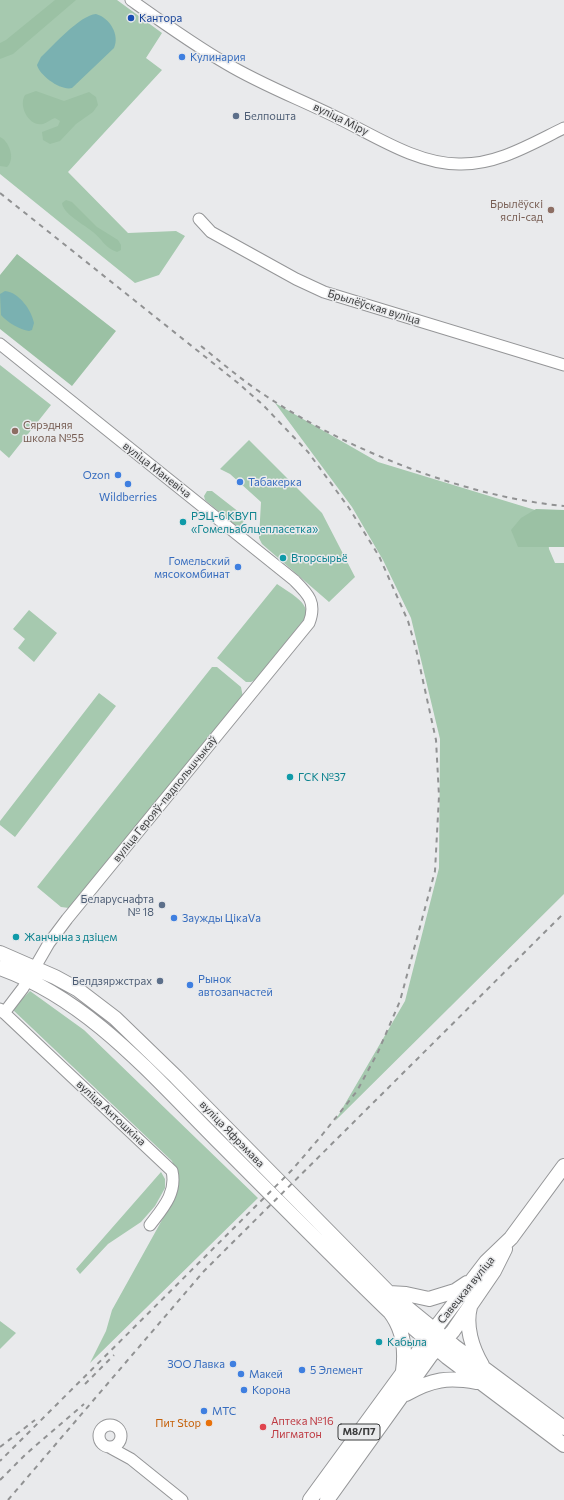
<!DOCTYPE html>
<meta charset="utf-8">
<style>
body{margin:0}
canvas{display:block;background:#e9eaec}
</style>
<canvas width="564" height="1500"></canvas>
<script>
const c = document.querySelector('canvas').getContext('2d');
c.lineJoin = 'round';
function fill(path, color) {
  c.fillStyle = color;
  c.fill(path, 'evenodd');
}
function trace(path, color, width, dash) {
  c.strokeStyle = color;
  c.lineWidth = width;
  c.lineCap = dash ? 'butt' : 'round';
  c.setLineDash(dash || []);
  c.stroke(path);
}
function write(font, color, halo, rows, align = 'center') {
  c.font = font + ' Commissioner,sans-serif';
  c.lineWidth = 3;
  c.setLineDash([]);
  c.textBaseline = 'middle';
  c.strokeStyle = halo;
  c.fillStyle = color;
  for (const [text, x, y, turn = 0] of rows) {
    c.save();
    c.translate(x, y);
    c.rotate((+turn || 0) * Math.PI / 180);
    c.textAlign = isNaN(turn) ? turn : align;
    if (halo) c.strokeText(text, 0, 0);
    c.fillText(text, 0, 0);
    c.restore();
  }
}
fill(new Path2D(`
 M0,0H117L162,33L146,58L162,70L68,172L128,233L176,231L185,236L159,275L135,283L0,174Z
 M0,365L51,405L9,458L0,450Z
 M275,403L378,462L545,513L549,549L555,563H564V894L335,1121L405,1001L439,868L440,739L411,618L383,560L352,507Z
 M249,440L322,513L355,577L329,602L262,544L259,538L261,502L230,474L220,469Z
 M207,491H212L244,516V521L240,526L235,525L205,500L204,496Z
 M277,584C288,592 310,602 306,617L255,680L251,682H246L217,658Z
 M29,610L57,633L34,662L18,648L25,639L13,629Z
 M212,667H217L241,687L243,697L69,908L61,907L37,887Z
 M99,693L116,706L15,837L0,825V821Z
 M30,991L84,1030L258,1198L90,1363L106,1331L112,1310L177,1193L179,1181L172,1161L12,1009Z
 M161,1172L165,1179V1188L155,1206L141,1222L108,1244L80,1274L76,1269Z
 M0,1321L16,1333L0,1349Z`), '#a6c9af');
fill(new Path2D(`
 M55,0H76L13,54L0,59V43L6,40Z
 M36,91L64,101L89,92L96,97L98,105L93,112L76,124L60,141L50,144L43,140L42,132L58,126L60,121L55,118C51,119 47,123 43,124C29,127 18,106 25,95Z
 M0,137C9,141 16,159 7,167L0,166Z
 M66,200L72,202L97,227L118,240L121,245V250L117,252C105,248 102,239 93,232C85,225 63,214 62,203Z
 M17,254L116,331L72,386L0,329V275Z
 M536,509L564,510V547H518L511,530L521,518Z`), '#9bc1a4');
fill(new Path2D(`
 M96,14C110,18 120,35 114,48L72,88C61,91 40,76 37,65L41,57C53,46 80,15 96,14Z
 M5,291C19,292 32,311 34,323L32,330L29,331C20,330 7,322 1,315L0,294Z`), '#7ab1b1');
const minor = new Path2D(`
 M131,0C162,22 194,45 227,64C262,85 302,100 338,118C375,136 417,164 459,164C497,165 531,144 564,128
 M199,219L211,232L296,279L324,292L564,365
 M0,344L294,580C308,594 317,602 309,623L67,919L49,943L23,988L4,1013
 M0,1009L172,1171C177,1193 163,1208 150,1225
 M99 1436a11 11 0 1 1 22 0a11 11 0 1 1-22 0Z
 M109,1447L131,1459L182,1500`);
const major = new Path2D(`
 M0,953L55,977L77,989L115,1018L176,1077L389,1293L454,1346L564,1428
 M0,968C88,999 152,1075 216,1139C274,1197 331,1255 390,1312L409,1324L447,1357L564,1445
 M389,1293L406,1294L429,1299L455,1291L467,1283
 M470,1307C465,1326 472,1348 482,1365
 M390,1312C403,1329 406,1350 403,1371
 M406,1394C432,1379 448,1377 477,1382
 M310,1500L440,1322L486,1262L511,1238L564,1166
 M327,1500L431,1355L453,1331L494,1271L505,1249`);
trace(minor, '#959698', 13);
trace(major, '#959698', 16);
trace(minor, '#fff', 11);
trace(major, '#fff', 14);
trace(new Path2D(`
 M0,193L238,383L263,405L308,452L349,508L379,556L408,621L416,649L436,740L439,796L435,871L400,1001L378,1052L357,1091L322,1135L292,1170L0,1461
 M201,346C222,363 243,381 266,396C347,450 466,497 564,506
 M85,1384L114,1355
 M0,1447L35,1420
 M0,1480L26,1454L84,1404
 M8,1500L204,1271L564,913`), '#919293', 2, [5, 5]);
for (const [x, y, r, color] of [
 [131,18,4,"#1a4fb4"],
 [182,57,4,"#3f7fe0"],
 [236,116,4,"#5c6f8a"],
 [551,210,4,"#8d6e63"],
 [15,431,4,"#8d6e63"],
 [118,475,4,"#3f7fe0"],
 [240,482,4,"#3f7fe0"],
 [128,484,4,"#3f7fe0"],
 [183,522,4,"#0f9aa8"],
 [283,558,4,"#0f9aa8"],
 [238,567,4,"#3f7fe0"],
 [290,777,4,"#0f9aa8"],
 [162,905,4,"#5c6f8a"],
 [174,918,4,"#3f7fe0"],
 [16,937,4,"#0f9aa8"],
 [160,981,4,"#5c6f8a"],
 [190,985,4,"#3f7fe0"],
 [379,1342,4,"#0f9aa8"],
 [233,1364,4,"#3f7fe0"],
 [302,1370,4,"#3f7fe0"],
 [241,1374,4,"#3f7fe0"],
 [244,1390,4,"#3f7fe0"],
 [204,1411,4,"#3f7fe0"],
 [209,1423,4,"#e8710a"],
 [263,1427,4,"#e0444e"]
]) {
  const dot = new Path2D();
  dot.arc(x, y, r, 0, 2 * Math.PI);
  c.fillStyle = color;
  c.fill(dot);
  trace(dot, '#e9eaec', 1.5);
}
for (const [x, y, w] of [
 [359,1432,42]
]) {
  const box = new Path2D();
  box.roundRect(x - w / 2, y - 8, w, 16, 3);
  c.fillStyle = '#e9eaec';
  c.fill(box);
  trace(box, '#3b3c3d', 1);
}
write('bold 10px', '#3b3c3d', null, [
 ["М8/П7",359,1432]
]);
write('11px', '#164399', '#e9eaec', [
 ["Кантора",139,18]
], 'left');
write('11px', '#366cbe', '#e9eaec', [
 ["Кулинария",190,57],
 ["Ozon",110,475,"right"],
 ["Табакерка",248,482],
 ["Wildberries",128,497,"center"],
 ["Гомельский",230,561,"right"],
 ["мясокомбинат",230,574,"right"],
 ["Заужды ЦікаVа",182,918],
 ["Рынок",198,979],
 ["автозапчастей",198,992],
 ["ЗОО Лавка",225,1364,"right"],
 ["5 Элемент",310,1370],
 ["Макей",249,1374],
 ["Корона",252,1390],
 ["МТС",212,1411]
], 'left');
write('11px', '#4e5e75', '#e9eaec', [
 ["Белпошта",244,116,"left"],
 ["Беларуснафта",154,899],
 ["№ 18",154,912],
 ["Белдзяржстрах",152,981]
], 'right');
write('11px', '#3b3c3d', '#e9eaec', [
 ["вуліца Міру",341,119,26],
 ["Брылёўская вуліца",374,307,17],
 ["вуліца Маневіча",157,470,38],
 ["вуліца Герояў-падпольшчыкаў",165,799,-51],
 ["вуліца Антошкіна",111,1113,43],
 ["вуліца Яфрэмава",232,1134,46],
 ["Савецкая вуліца",466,1290,-51]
]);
write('11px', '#785e54', '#e9eaec', [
 ["Брылёўскі",543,204],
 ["яслі-сад",543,217],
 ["Сярэдняя",23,425,"left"],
 ["школа №55",23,438,"left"]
], 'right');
write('11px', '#0d838f', '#e9eaec', [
 ["РЭЦ-6 КВУП",191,516],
 ["«Гомельаблцепласетка»",191,529],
 ["Вторсырьё",291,558],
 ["ГСК №37",298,777],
 ["Жанчына з дзіцем",24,937],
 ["Кабыла",387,1342]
], 'left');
write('11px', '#be3a42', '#e9eaec', [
 ["Аптека №16",271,1421],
 ["Лигматон",271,1434]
], 'left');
write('11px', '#c56008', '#e9eaec', [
 ["Пит Stop",201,1423]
], 'right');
</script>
